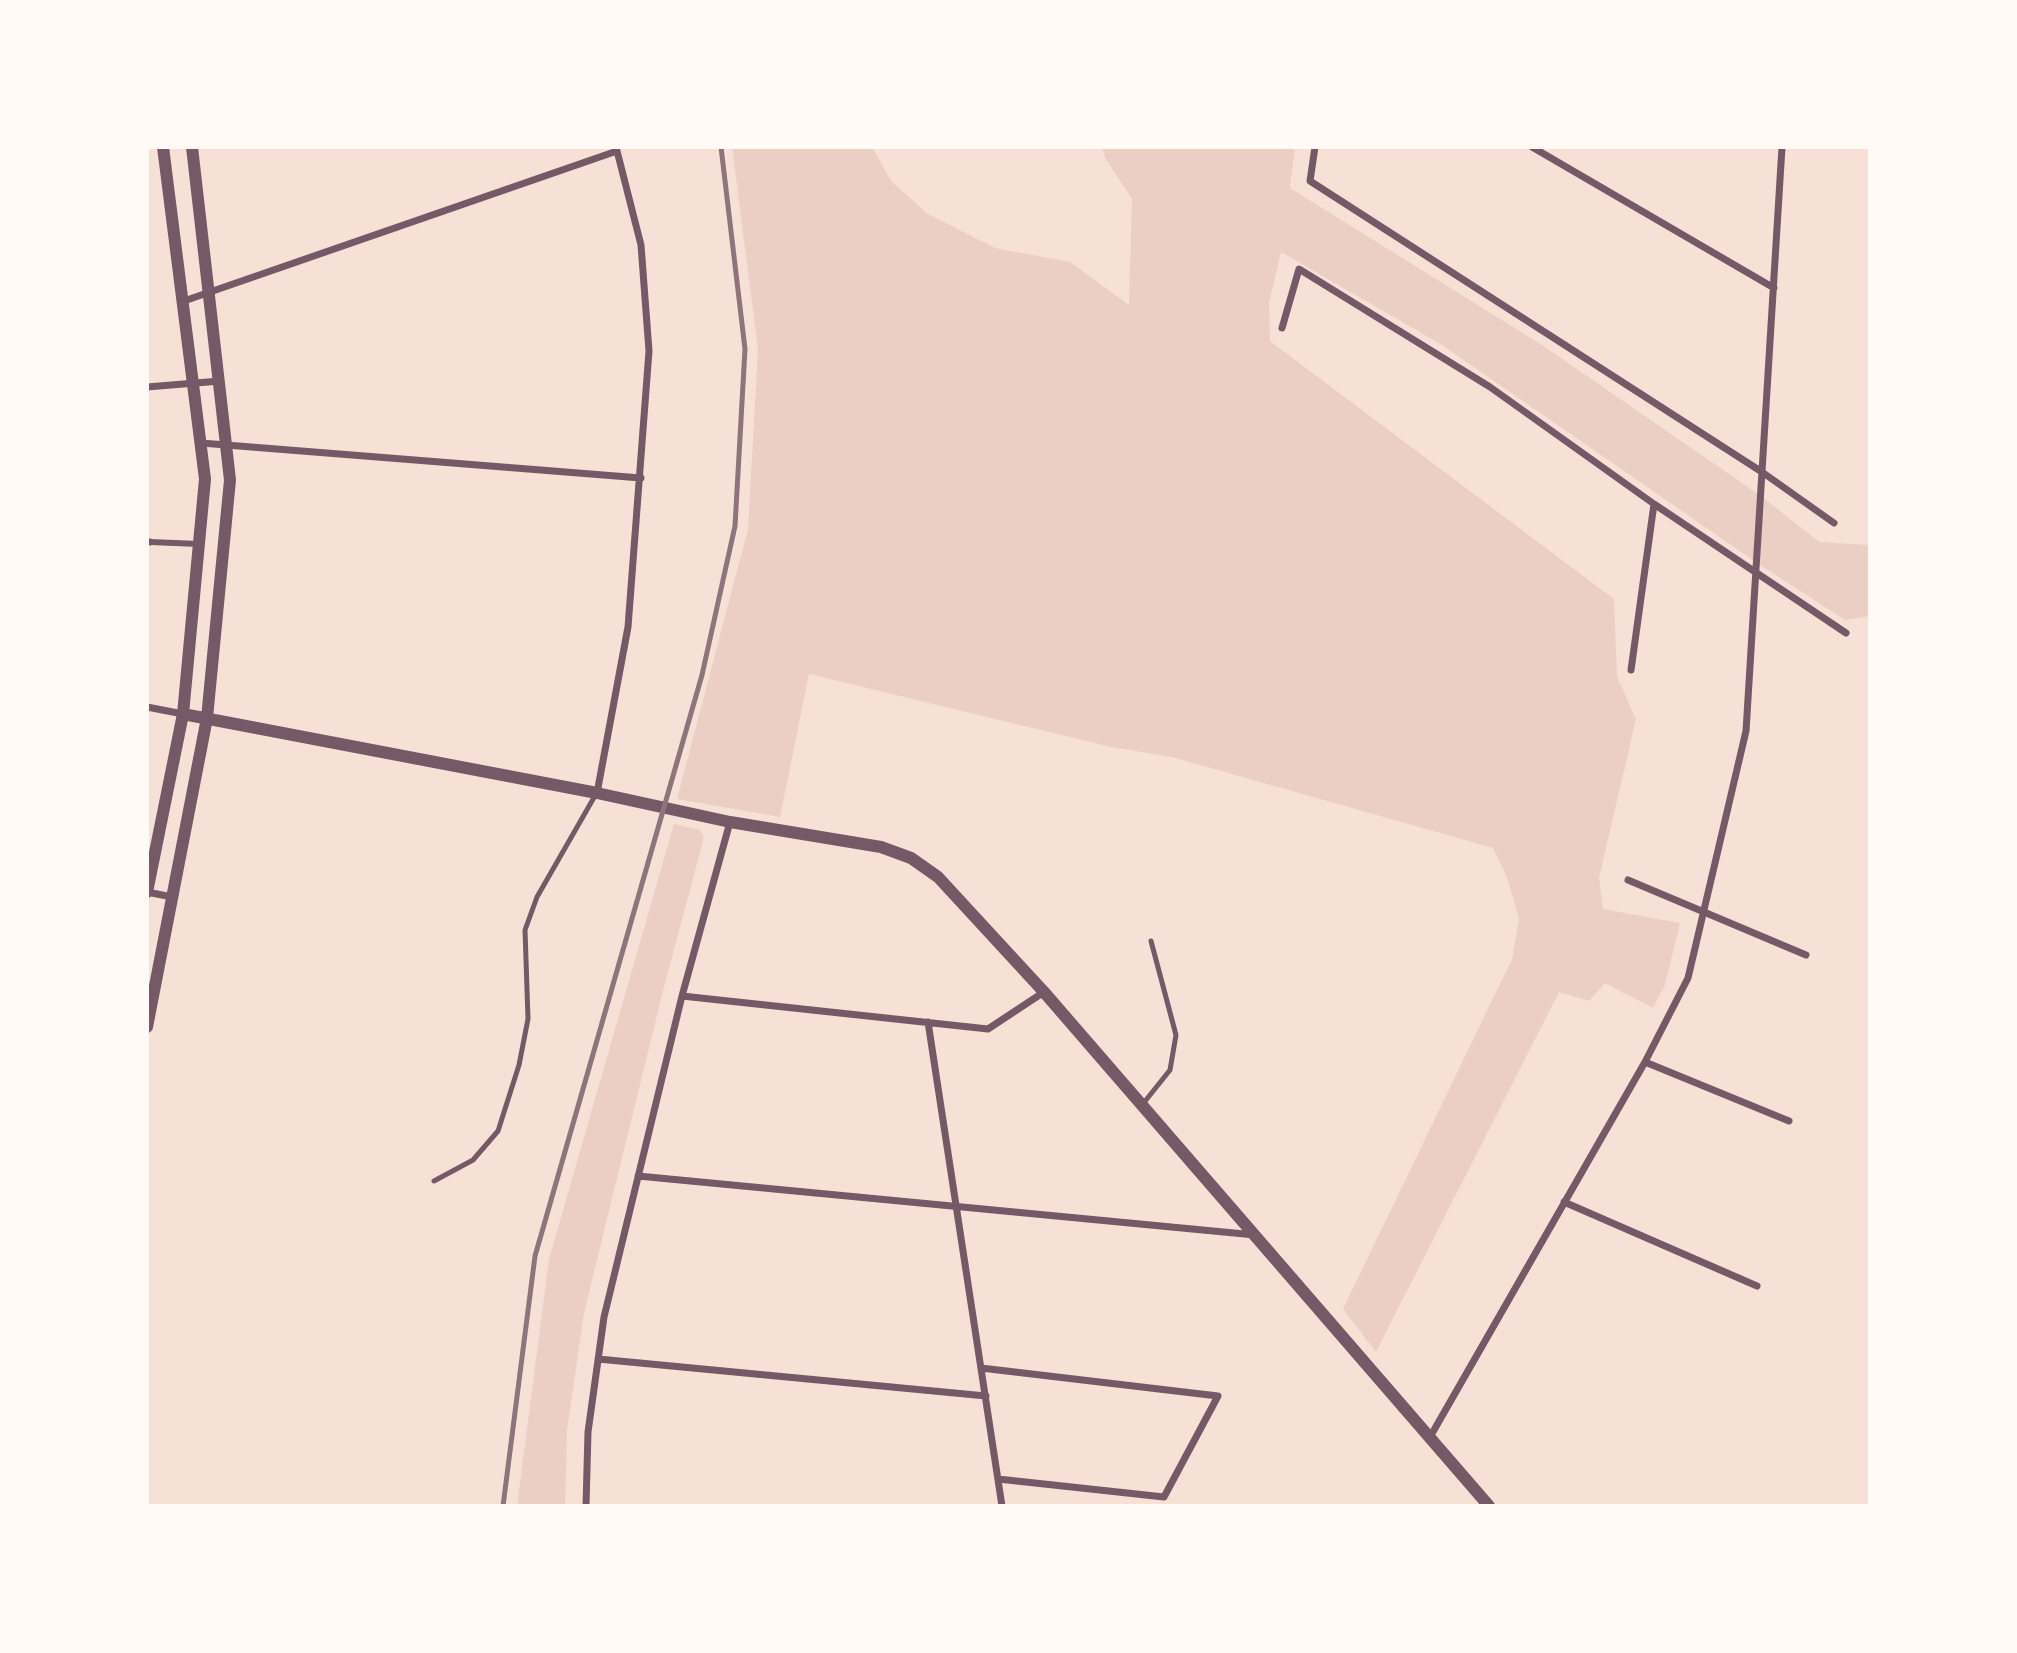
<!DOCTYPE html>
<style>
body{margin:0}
#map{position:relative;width:2017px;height:1653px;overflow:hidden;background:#f7e1d7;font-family:Lato,sans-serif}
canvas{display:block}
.frame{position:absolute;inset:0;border:149px solid #fffaf5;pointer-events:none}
</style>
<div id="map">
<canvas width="2017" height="1653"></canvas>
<div class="frame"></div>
</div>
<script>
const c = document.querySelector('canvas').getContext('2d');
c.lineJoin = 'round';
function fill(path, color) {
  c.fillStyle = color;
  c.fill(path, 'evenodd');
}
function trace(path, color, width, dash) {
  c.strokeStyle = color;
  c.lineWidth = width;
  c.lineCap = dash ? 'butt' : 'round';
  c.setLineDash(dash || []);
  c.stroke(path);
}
fill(new Path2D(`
 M732,147H872L891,181L928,214L995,248L1070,262L1129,305L1132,199L1105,158L1102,147H1295L1290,188L1542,345L1761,496L1819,542L1870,545V616L1845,620L1757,563L1442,345L1281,252L1269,303L1270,341L1614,599L1617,677L1636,719L1599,878L1603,909L1680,923L1665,985L1653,1008L1605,983L1589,1001L1559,992L1376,1352L1343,1309L1512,959L1519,919L1507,877L1493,848L1172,757L1111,747L809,674L780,817L677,799L748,529L758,349Z
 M674,824L700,830L704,837L663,991L584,1313L567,1430L565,1506H517L549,1259Z`), '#ebcfc5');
trace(new Path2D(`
 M1142,1105L1170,1070L1176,1035L1151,941
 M434,1181L473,1160L498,1131L519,1065L528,1019L525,930L537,897L596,794`), '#755966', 5);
trace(new Path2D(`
 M150,542L199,544`), '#755966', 6);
trace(new Path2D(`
 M1315,147L1310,181L1762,472L1834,523
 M1532,147L1774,288
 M184,301L617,151
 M1282,328L1299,269L1490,387L1654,504L1846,633
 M147,387L220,381
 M201,443L641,478
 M147,542H150
 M1631,670L1654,504
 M147,707L183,714
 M597,793L628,627L649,351L641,245L616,147
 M1628,880L1806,955
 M147,892L172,897
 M682,996L988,1029L1044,992
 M928,1022L1002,1506
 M1645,1062L1789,1121
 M638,1176L1255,1235
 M1564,1202L1757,1286
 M598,1359L986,1396
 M981,1368L1218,1396L1164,1497L998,1479
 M1430,1437L1645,1062L1688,978L1746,731L1782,147
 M586,1506L588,1432L604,1317L682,996L730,822`), '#755966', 7);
trace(new Path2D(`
 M183,714L597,793L730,822L881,847L911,858L938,877L1044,992L1489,1506
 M147,892L183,714L205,479L163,147
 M147,1027L207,718L230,480L192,147`), '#755966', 12);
trace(new Path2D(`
 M503,1506L535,1256L702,675L735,526L745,349L721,147`), '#8f747c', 5);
</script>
